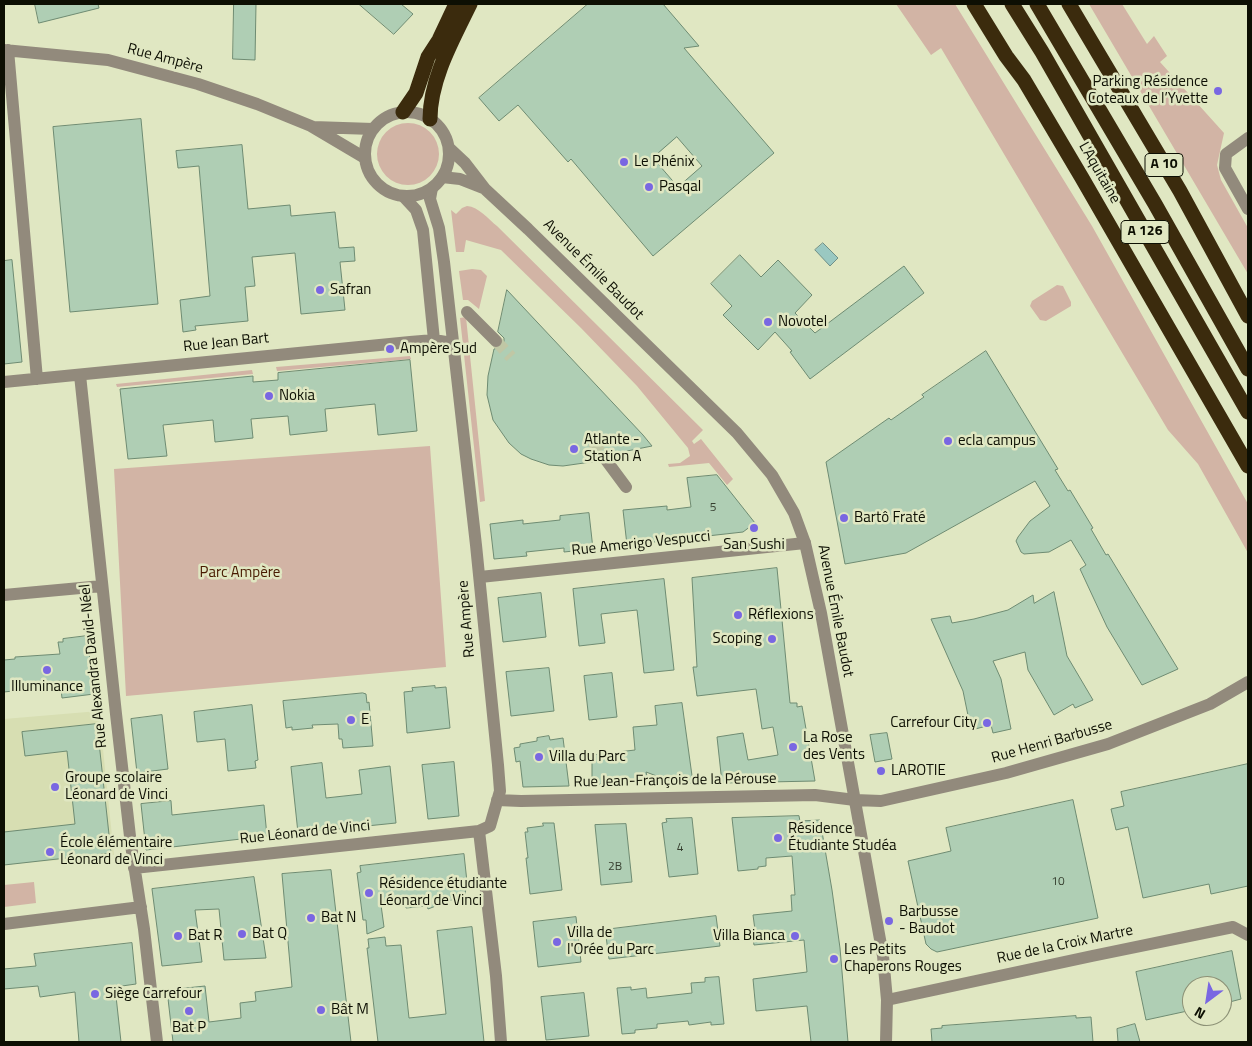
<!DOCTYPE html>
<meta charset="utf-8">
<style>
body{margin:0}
#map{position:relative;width:1252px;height:1046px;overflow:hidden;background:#e0e7c2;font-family:"Titillium Web",sans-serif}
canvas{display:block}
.frame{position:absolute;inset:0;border:5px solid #0d0f03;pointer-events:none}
.north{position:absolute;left:1182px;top:976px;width:50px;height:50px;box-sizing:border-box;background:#e0e7c2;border:1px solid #8c9176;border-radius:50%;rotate:211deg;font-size:14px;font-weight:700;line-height:20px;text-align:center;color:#0d0f03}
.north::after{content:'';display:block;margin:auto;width:18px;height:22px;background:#7967e2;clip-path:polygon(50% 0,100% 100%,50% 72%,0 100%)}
</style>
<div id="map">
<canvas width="1252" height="1046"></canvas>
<div class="frame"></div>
<div class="north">N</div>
</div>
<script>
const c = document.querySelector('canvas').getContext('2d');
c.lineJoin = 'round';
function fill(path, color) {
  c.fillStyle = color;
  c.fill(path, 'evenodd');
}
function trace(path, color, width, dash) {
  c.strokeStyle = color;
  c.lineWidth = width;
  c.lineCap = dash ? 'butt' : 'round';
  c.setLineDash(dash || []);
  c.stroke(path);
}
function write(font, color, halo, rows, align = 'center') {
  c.font = font + ' "Titillium Web",sans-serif';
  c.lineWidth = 5;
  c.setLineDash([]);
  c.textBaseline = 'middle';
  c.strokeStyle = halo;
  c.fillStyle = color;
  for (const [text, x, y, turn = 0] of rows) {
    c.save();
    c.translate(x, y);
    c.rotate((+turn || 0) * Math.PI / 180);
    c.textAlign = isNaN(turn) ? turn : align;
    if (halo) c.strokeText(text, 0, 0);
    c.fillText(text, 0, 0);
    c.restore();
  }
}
fill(new Path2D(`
 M99,711L114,855L4,865V719Z`), '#d7deb2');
fill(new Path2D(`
 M896,4H955L1092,226L1248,504V553L1198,464L1168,430L941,48L931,55Z
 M1089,4H1122L1147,44L1154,36L1167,56L1160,62L1224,133L1217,165L1221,180L1248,228V274Z
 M377 154a31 31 0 1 1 62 0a31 31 0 1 1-62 0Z
 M467,206C479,207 488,219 497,226L703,430L692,441L694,444L701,439L733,479L727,485L709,463L669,467L668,464L680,463L690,456L688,448L637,386L581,328L501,250L466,240L464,252H456L451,210L456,214L462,208Z
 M472,269L481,270L487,276L479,309L468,300H463L459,271Z
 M1057,285L1063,286L1071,302V306L1046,321L1040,320L1030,306L1032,301Z
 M466,317L485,501L480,502L460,318Z
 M410,356L411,359L277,371L276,367Z
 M252,370L253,374L117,387L116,384Z
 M430,446L446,667L126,696L114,469Z
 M34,882L36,903L4,907V885Z`), '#d2b4a5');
const water = new Path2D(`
 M823,243L838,258L830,266L815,250Z`);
fill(water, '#9ac8c1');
trace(water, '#709088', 1);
const building = new Path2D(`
 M35,4H98L99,8L39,23Z
 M234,4H256L255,60L233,59Z
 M359,4H401L413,14L394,34Z
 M588,4H663L699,46L684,48L774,153L653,256L571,159L568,162L518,105L499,121L479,98ZM677,137L702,166L678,187L653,158Z
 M141,119L158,304L70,312L53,127Z
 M242,145L248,209L290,205L291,216L335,212L339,248L354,247L355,261L340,262L345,310L301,314L295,253L252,257L255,286L245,287L248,321L195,326L196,330L183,332L180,300L210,296L199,166L178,168L176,151Z
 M740,255L761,277L778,260L812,295L795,313L815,333L904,266L924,293L810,379L790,352L792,351L775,332L758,350L723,315L732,306L711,284Z
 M12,260L22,362L4,364V261Z
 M507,290L643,435L652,446L627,451L628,457L615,459L610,453L605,452L599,456L598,461L563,466L549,465L531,459L521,454L509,443L493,420L487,395L488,376L494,349L501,347L504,343V338L498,332Z
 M986,351L1058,469L1055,470L1068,491L1070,490L1093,528L1091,529L1106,555L1108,554L1178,669L1142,685L1107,627L1080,569L1086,565L1071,540L1049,552L1024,554L1021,552L1016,541L1018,537L1030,521L1050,506L1035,481L906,553L845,564L826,462L889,418L891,420L924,397L922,395Z
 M410,360L417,431L378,435L375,404L325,409L327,431L290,435L288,416L251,419L253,438L215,442L213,420L163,425L167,456L128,459L120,389L253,376V382L278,380V373Z
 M717,475L755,523L743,532L627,545L623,510L667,506V510L691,507L687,478Z
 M589,513L593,549L564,552V548L526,552L527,556L494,559L490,524L523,520V524L560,520V516Z
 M777,568L790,703H797V707L802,706L815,781L722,783L717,737L743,733L748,760L778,755L773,727L762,729L756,689L697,696L693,667H697L692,578Z
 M664,579L674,670L644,673L637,610L601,614L605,643L579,646L573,589Z
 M1054,592L1067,656L1093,700L1075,708L1073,704L1054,715L1028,670L1025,652L993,661L1001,679L1011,729L993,733L991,725L971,730L963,691L931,619L950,616L952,623L974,619L1008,610L1033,595L1034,603Z
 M541,593L546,637L503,642L498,598Z
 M87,636L94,694L62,698L60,681L39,684V688L4,692V660L15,659V657L60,654L58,642H63V639Z
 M549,668L554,711L511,716L506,672Z
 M612,673L617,717L589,720L584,676Z
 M435,686V688L446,687L450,728L407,733L404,692L413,691L412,688Z
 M363,693L366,694L367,703L369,702L373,746L343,748L342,739H339L338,724L312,725L313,728L292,730V727L286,728L283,701Z
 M682,703L693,783L678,784L646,772L648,780L592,785V755L635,750L633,727L657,725L655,706Z
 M252,705L258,760L255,761L256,768L228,771L225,739L197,742L194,712Z
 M162,715L168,769L137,773L131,719Z
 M97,724L111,853L4,865V832L75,824L67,751L25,756L22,732Z
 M887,733L892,759L875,762L870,735Z
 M549,736L550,740L563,738L569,786L523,787L520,761L516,762L514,748L520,747V744L537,741V738Z
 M454,762L459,816L428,819L422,765Z
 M322,763L326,798L362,794L359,770L390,766L396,823L298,833L291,767Z
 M1248,764V886L1211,894L1209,884L1143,898L1128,827L1116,830L1111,809L1124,806L1121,792Z
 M1073,800L1098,918L937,952L931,949L926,944L908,861L951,851L946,828Z
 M171,801L172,815L264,805L267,836L146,850L141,804Z
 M799,816L800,821L820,820L832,890L840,948L848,1042H811L807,1006L756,1011L753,979L807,972L804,940L754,945L752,931L755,930L753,915L792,911L791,895H795L792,856L766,858V866L758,867V869L738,871L732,818Z
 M692,818L698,874L669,877L662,823L667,822L666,819Z
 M543,823H554L562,890L530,894L526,858H528L525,832H528L527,828L543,826Z
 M626,824L632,882L601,885L595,825Z
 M464,854L467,882L464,900L454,899L428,909L427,906L406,908L405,904L381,905L384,927L367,934L366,920H363L357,873L361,872L360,866Z
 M331,870L351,1042H173L167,990L205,986L209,1022L241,1018L240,1003L256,1001L255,992L292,987L282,874Z
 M254,877L266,958L224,960L219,909L195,910L202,962L162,966L152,889Z
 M716,916L720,946L609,959L606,936L611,929Z
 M576,917L581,962L538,967L533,922Z
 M472,927L484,1042H378L367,948H369L368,939L385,937L386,946L401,945L409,1018L446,1014L437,931Z
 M132,943L136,984L115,987L121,1042H79L75,992L40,997L38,986L4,989V969L36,966L34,954Z
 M1232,951L1241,999L1222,1004V986H1192V1010L1146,1020L1136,972Z
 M719,977L724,1024L711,1025V1022L689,1025L688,1021L657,1024V1028L635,1030V1033L622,1034L617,988L631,987V990L646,988L647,998L692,993L691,983L705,982V978Z
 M584,993L589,1036L546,1040L541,997Z
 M1076,1016V1018L1091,1017L1093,1042H932L931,1029L942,1028V1026Z
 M1135,1024L1140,1042H1118L1117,1029Z`);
fill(building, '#afceb4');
trace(building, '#6e8b72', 1);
trace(new Path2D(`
 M496,341L511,357
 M593,442L606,460`), '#c0c7a5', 12, [12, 6]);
trace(new Path2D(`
 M467,312L496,341
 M606,460L626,487`), '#928a7c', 12);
trace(new Path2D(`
 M4,50L108,60L198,84L257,104L311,126L365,158
 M8,50L37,379
 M313,127L373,129
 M1248,138L1226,154L1225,168L1248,209
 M403,196L416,210L423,230L434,340
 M80,375L116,714L131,845L144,929L157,1042
 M4,382L410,342L434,340L452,343
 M480,577L805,543
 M4,595L102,586
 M497,800L521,801L815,795L855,800
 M479,831L496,976L501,1042
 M134,868L479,831L490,826L500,791L498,765L476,545L444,262L439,228L430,199L432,188
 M4,924L141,907
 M887,1000L1092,956L1233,927L1248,935`), '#928a7c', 12);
trace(new Path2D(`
 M365 154a42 42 0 1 1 84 0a42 42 0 1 1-84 0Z
 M449,148L465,163L485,189L528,229L737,433L772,475L794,513L805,543L821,613L883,956L887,1000L886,1042
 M442,177L460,179L483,188
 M855,800L881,801L1006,773L1108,744L1210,704L1248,682`), '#928a7c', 12);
trace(new Path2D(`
 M974,4L1006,56L1024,80L1082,178L1248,466
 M1012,4L1042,52L1248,412
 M1037,4L1155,204L1248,369
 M1069,4L1180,191L1248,316
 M403,112L416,93L428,57L439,40L456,4
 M430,119C430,79 453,39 470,4`), '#3b2b0d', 15);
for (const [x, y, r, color] of [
 [1218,91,5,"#7967e2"],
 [624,162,5,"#7967e2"],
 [649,187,5,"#7967e2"],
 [320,290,5,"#7967e2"],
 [768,322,5,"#7967e2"],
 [390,349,5,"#7967e2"],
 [269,396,5,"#7967e2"],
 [948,441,5,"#7967e2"],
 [574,449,5,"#7967e2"],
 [844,518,5,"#7967e2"],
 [754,528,5,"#7967e2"],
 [738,615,5,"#7967e2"],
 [772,639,5,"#7967e2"],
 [47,670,5,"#7967e2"],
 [351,720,5,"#7967e2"],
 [987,723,5,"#7967e2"],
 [793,747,5,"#7967e2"],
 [539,757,5,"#7967e2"],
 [881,771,5,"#7967e2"],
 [55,787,5,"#7967e2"],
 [778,838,5,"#7967e2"],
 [50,852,5,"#7967e2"],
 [369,893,5,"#7967e2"],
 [311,918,5,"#7967e2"],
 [889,921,5,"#7967e2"],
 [242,934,5,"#7967e2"],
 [178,936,5,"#7967e2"],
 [795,936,5,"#7967e2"],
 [557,942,5,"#7967e2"],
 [834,959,5,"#7967e2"],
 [95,994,5,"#7967e2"],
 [321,1010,5,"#7967e2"],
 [189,1011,5,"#7967e2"]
]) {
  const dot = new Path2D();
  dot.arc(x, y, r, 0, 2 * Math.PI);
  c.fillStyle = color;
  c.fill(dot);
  trace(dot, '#e0e7c2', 2);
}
write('12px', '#363f2f', null, [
 ["5",713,508],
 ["4",680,848],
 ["2B",615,867],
 ["10",1058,882]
]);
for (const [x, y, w] of [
 [1164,165,38],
 [1145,232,48]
]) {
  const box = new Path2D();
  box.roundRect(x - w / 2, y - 11.5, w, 23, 4);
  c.fillStyle = '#e0e7c2';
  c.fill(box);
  trace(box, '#0d0f03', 1);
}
write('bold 14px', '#0d0f03', null, [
 ["A 10",1164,165],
 ["A 126",1145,232]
]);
write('15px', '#0d0f03', '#e0e7c2', [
 ["Rue Ampère",165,59,15],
 ["L'Aquitaine",1099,173,60],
 ["Avenue Émile Baudot",593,270,45],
 ["Rue Jean Bart",226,343,-6],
 ["Rue Amerigo Vespucci",641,544,-6],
 ["Avenue Émile Baudot",835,611,79],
 ["Rue Ampère",467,619,-95],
 ["Rue Alexandra David-Néel",94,666,-96],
 ["Rue Henri Barbusse",1052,742,-16],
 ["Rue Jean-François de la Pérouse",675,781,-1],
 ["Rue Léonard de Vinci",305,833,-6],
 ["Rue de la Croix Martre",1065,945,-12]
]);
write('15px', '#0d0f03', '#e0e7c2', [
 ["Parking Résidence",1208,82,"right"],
 ["Coteaux de l’Yvette",1208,99,"right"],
 ["Le Phénix",634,162],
 ["Pasqal",659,187],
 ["Safran",330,290],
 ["Novotel",778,322],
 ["Ampère Sud",400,349],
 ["Nokia",279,396],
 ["Atlante -",584,440],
 ["Station A",584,457],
 ["ecla campus",958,441],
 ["Bartô Fraté",854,518],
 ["San Sushi",754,545,"center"],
 ["Réflexions",748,615],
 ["Scoping",762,639,"right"],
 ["Illuminance",47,687,"center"],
 ["E",361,720],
 ["Carrefour City",977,723,"right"],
 ["La Rose",803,738],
 ["des Vents",803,755],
 ["Villa du Parc",549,757],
 ["LAROTIE",891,771],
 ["Groupe scolaire",65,778],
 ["Léonard de Vinci",65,795],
 ["Résidence",788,829],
 ["Étudiante Studéa",788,846],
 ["École élémentaire",60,843],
 ["Léonard de Vinci",60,860],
 ["Résidence étudiante",379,884],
 ["Léonard de Vinci",379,901],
 ["Barbusse",899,912],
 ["- Baudot",899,929],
 ["Bat N",321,918],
 ["Villa de",567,933],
 ["l'Orée du Parc",567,950],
 ["Bat Q",252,934],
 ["Bat R",188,936],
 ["Villa Bianca",785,936,"right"],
 ["Les Petits",844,950],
 ["Chaperons Rouges",844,967],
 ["Siège Carrefour",105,994],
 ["Bât M",331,1010],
 ["Bat P",189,1028,"center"]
], 'left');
write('15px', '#481a00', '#e0e7c2', [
 ["Parc Ampère",240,573]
]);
</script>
